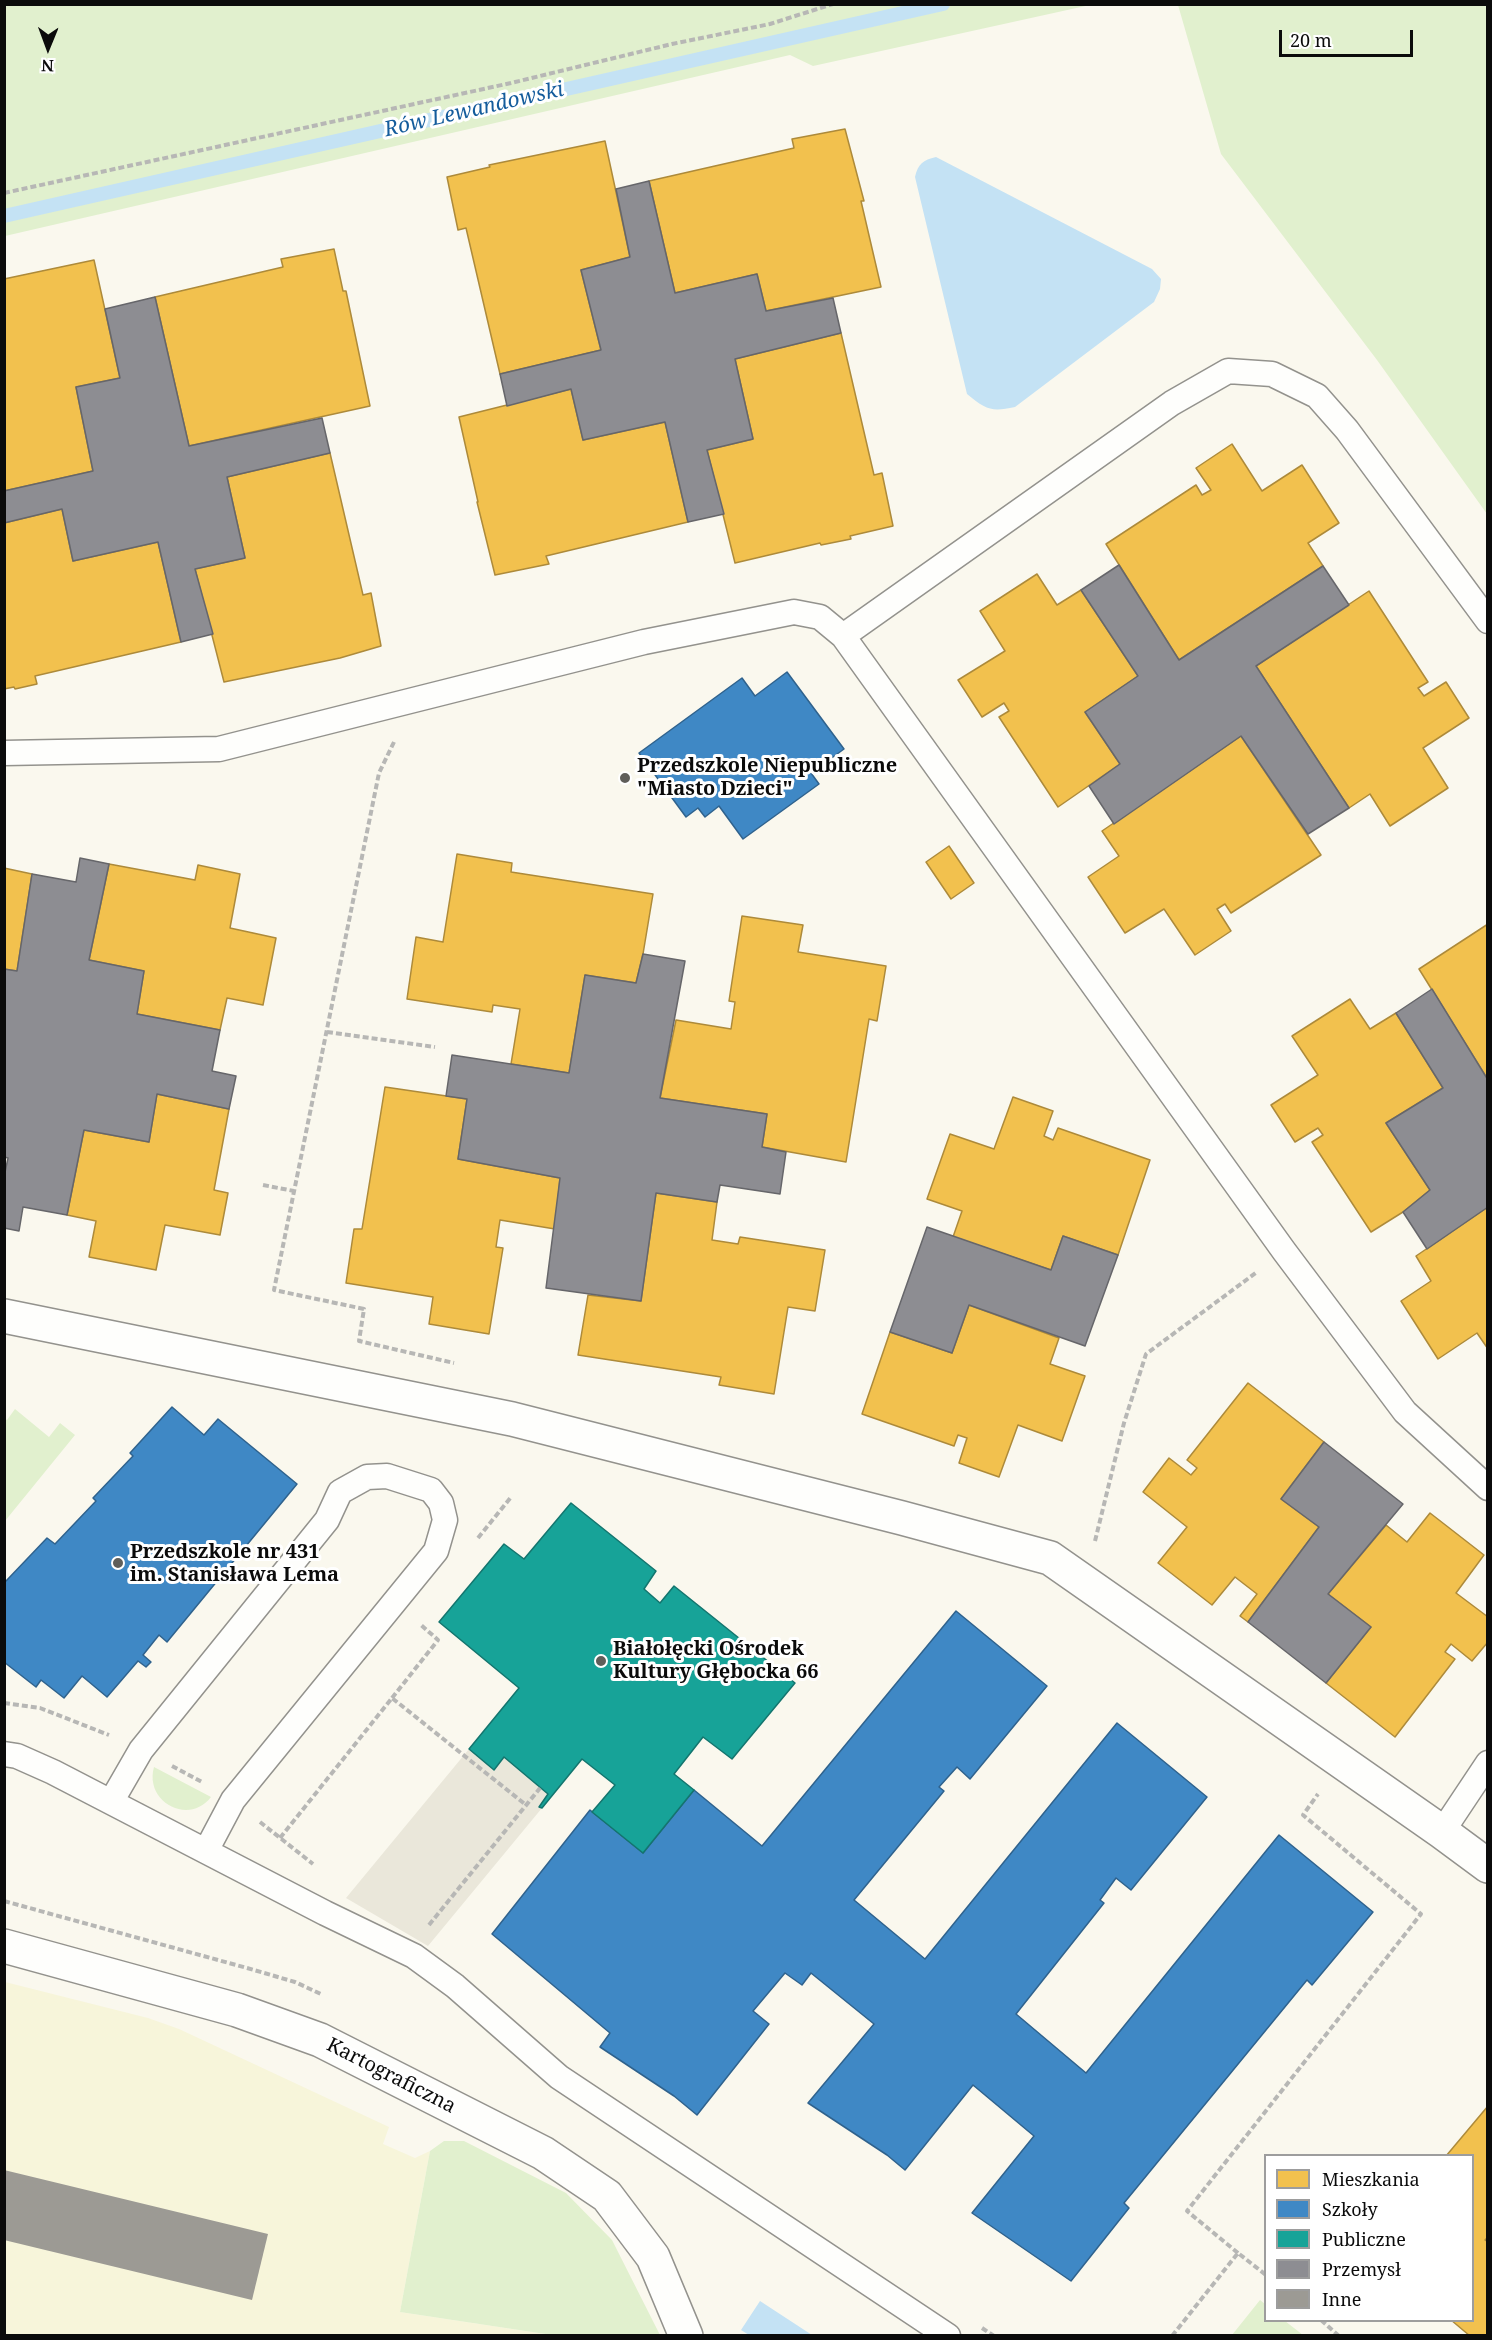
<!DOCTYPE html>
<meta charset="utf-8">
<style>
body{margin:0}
#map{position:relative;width:1492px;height:2340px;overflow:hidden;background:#faf8ee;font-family:"Noto Serif",serif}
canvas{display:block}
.frame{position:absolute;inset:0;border:6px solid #0b0b0b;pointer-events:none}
.legend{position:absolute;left:1264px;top:2154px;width:210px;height:168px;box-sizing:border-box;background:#fff;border:2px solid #9d9d9d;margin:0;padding:8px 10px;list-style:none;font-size:18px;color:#0b0b0b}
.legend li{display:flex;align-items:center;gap:12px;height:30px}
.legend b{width:30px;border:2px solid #9d9d9d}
.north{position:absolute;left:18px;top:18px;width:60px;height:60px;-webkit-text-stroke:4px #fff;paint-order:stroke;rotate:181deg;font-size:16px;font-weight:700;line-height:24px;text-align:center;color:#0b0b0b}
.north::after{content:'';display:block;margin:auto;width:21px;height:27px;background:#0b0b0b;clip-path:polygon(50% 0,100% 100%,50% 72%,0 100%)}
.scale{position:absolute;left:1279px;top:30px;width:134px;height:27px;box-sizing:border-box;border:3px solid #0b0b0b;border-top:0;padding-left:8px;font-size:18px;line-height:21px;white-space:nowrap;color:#0b0b0b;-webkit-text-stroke:4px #fff;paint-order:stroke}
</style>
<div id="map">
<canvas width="1492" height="2340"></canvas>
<div class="frame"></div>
<ul class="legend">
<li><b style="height:16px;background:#f2c14e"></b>Mieszkania</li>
<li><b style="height:16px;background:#3f88c5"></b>Szkoły</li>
<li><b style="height:16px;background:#17a398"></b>Publiczne</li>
<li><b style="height:16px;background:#8d8d92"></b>Przemysł</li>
<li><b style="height:16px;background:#9c9a94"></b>Inne</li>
</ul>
<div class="north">N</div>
<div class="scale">20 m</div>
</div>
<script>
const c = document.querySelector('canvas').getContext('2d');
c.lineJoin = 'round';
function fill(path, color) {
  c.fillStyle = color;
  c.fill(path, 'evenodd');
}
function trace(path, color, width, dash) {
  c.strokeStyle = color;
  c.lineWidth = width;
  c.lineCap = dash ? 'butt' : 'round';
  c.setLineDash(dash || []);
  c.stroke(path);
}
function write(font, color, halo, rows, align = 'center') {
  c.font = font + ' "Noto Serif",serif';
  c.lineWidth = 6;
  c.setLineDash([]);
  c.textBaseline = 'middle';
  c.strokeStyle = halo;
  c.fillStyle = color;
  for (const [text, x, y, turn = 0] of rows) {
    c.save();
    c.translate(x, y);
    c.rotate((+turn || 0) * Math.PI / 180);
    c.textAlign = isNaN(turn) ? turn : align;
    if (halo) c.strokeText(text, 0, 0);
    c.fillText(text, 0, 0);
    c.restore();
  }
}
fill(new Path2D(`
 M5,1982L148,2018L179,2029L389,2127L383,2144L415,2158L430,2151L400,2312L552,2335L5,2336Z`), '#f7f5da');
fill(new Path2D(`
 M4,5L5,4L1090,5L813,66L790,55L5,236Z
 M1178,5H1487V514L1377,360L1221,154Z
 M15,1409L49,1437L60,1423L75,1435L5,1521V1419L7,1420Z
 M154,1767L211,1797C189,1826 144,1802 154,1767Z
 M444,2141H464L566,2193L612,2240L660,2335H552L400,2312L430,2151Z
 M1260,2300L1265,2304L1266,2320L1285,2321L1303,2335H1232Z`), '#e1f0ce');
fill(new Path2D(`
 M469,1749L504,1757L548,1794L540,1807L542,1808L428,1946L346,1898Z`), '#eae7da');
fill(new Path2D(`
 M936,157L1152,269L1161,279L1160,289L1154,302L1015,407C992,412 986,410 967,394L915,177C918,164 923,160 936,157Z
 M760,2301L812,2335H749L741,2330Z`), '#c4e2f4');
const homes = new Path2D(`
 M845,129L864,201H861L881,287L766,311L757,274L675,293L649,181L794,148L792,139Z
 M605,141L630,257L581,270L601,350L500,374L466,228L458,230L447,177L490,167L489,165Z
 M334,249L343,291H346L370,406L189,446L155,297L283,267L281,259Z
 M94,260L120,378L76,387L93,471L4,491V279Z
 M841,333L874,475L882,473L893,526L850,536L851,539L821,545L820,543L735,563L707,450L753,439L735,359Z
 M571,389L583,440L665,422L688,522L546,556L549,564L495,575L477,502H478L459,417Z
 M1232,444L1262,491L1302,465L1339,523L1308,543L1323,566L1179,660L1106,544L1196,485L1202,495L1211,490L1196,468Z
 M330,453L363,595L371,593L381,646L340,658L224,682L195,569L245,558L227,477Z
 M62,509L73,561L158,542L181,642L35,676L37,684L15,689L14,687L4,689V523Z
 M1037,574L1057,605L1081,590L1138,676L1085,712L1120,764L1058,807L999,717L1009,711L1004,703L982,717L958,680L1005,651L980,611Z
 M1369,591L1428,682L1418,688L1424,696L1446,682L1469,718L1423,748L1448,788L1390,826L1370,794L1349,808L1256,666Z
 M1241,736L1321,855L1231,913L1225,904L1217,909L1231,931L1195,955L1164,909L1125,933L1088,877L1119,856L1102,831Z
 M949,846L974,883L951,899L926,862Z
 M457,854L512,863L511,872L653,894L643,954L636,983L585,975L569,1073L511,1064L520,1009L493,1005L492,1012L407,999L416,937L443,942Z
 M109,864L195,880L198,865L240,874L230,928L276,938L263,1005L227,998L220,1030L137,1014L144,971L89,960Z
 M4,868L32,874L17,971L4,969Z
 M742,916L803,925L798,952L886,966L877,1021L869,1019L846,1162L762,1147L767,1114L660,1098L676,1020L731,1029L735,1002L729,1001Z
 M1488,924V1080L1419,969Z
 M1350,999L1370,1029L1396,1013L1443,1088L1386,1123L1430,1190L1403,1212L1371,1232L1312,1142L1323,1135L1318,1128L1295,1142L1271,1105L1318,1075L1292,1036Z
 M385,1087L467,1099L458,1159L560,1178L555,1229L500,1220L496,1247L503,1248L489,1334L429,1324L433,1297L346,1283L354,1229H362Z
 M157,1094L229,1109L214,1190L228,1193L220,1235L165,1225L156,1270L89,1257L96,1221L67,1215L84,1130L149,1142Z
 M1013,1097L1053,1111L1044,1136L1053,1140L1058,1128L1150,1160L1118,1255L1063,1236L1051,1270L953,1237L962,1211L927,1199L950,1134L994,1149Z
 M656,1193L717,1202L712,1240L738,1244L740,1237L825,1250L815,1311L788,1307L774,1394L719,1385L721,1377L578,1355L588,1295L641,1301Z
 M1488,1207V1349L1477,1333L1438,1359L1401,1301L1431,1281L1416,1256Z
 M969,1305L1059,1338L1050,1364L1085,1376L1062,1441L1018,1425L999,1477L959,1463L967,1438L958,1435L954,1446L862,1414L890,1332L952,1353Z
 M1248,1383L1324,1442L1281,1499L1319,1527L1248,1622L1240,1616L1257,1594L1235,1577L1212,1605L1158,1563L1187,1527L1143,1492L1169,1458L1191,1475L1197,1468L1187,1460Z
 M1430,1513L1484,1555L1456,1593L1488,1617V1642L1472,1661L1451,1644L1445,1652L1455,1659L1395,1737L1326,1683L1371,1627L1328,1594L1386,1525L1407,1542Z
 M1488,2106V2237L1485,2240L1488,2242V2336H1470L1451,2320H1472V2156H1446Z`);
fill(homes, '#f2c14e');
trace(homes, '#ad8a3a', 1.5);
const schools = new Path2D(`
 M787,672L844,749L811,773L819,784L743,839L719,806L705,817L698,808L686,817L639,753L742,678L755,696Z
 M172,1407L204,1435L218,1419L297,1484L167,1642L159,1635L143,1655L151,1662L146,1667L138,1661L107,1697L82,1676L64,1698L41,1680L36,1687L4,1662V1580L6,1581L47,1538L55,1544L96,1501L93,1498L133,1456L130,1453Z
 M956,1611L1047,1686L970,1779L957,1767L939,1787L944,1791L854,1900L925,1959L1117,1723L1207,1797L1131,1890L1116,1878L1100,1900L1104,1903L1016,2014L1086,2073L1279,1835L1373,1912L1312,1985L1307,1980L1124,2203L1129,2208L1071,2281L972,2213L1034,2136L973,2085L905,2170L887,2155L808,2103L874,2024L811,1973L802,1985L785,1973L753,2011L769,2024L697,2115L674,2096L600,2047L610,2033L492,1934L590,1810L643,1853L694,1790L762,1846Z`);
fill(schools, '#3f88c5');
trace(schools, '#2f628d', 1.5);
const public = new Path2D(`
 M571,1503L656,1571L644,1589L660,1603L674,1586L795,1683L732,1759L703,1737L674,1774L694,1790L643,1853L592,1812L615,1785L582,1759L542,1808L539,1807L548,1794L504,1757L494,1770L469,1749L519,1688L439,1622L504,1544L524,1559Z`);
fill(public, '#17a398');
trace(public, '#13756e', 1.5);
const industry = new Path2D(`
 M649,181L675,293L757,274L766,311L833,298L841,333L735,359L753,439L707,450L724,514L688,522L665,422L583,440L571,389L507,406L500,374L601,350L581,270L630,257L616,189Z
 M155,297L189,446L322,418L330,453L227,477L245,558L195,569L213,634L181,642L158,542L73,561L62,509L4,523V491L93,471L76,387L120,378L105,309Z
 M1119,565L1179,660L1323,566L1349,605L1256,666L1349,808L1308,834L1241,736L1114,824L1089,786L1120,764L1085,712L1138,676L1081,590Z
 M80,858L109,864L89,960L144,971L137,1014L220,1030L212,1071L236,1076L229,1109L157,1094L149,1142L84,1130L67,1215L23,1207L19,1231L4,1228V1177L8,1158L4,1157V969L17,971L32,874L76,882Z
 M643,954L685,961L660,1098L767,1114L762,1147L786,1152L780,1194L720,1185L717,1202L656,1193L641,1301L546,1288L560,1178L458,1159L467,1099L446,1096L452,1055L569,1073L585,975L636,983Z
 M1432,989L1488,1080V1207L1427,1249L1403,1212L1430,1190L1386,1123L1443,1088L1396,1013Z
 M927,1227L1051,1270L1063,1236L1118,1255L1085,1346L969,1305L952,1353L890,1332Z
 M1324,1442L1403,1504L1328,1594L1371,1627L1326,1683L1248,1622L1319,1527L1281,1499Z`);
fill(industry, '#8d8d92');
trace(industry, '#66666a', 1.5);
trace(new Path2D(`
 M4,216L943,4`), '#c4e2f4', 14);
fill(new Path2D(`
 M4,2170L268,2234L252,2300L4,2240Z`), '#9c9a94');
const lane = new Path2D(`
 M1488,621L1347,430L1317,396L1272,374L1228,371L1172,403L843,636L1284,1251L1405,1412L1488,1488
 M4,753L219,749L644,642L794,612L820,617L843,636
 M4,1754L17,1756L53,1772L325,1913L414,1956L455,1986L559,2077L948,2336
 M111,1802L141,1750L327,1520L340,1492L367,1477L387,1476L431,1490L441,1503L445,1520L436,1551L233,1800L206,1851
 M1442,1832L1488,1763`);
const street = new Path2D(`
 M4,1316L512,1419L902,1518L1050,1558L1442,1832L1488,1866
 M4,1946L237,2010L320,2040L543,2153L607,2196L653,2257L686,2336`);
trace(lane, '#93928d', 27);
trace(street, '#93928d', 36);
trace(new Path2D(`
 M4,193L511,83L672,44L770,24L833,4
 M394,742L379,773L274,1290L364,1309L359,1341L454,1363
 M327,1032L435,1047
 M263,1185L294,1191
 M478,1538L512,1496
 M1095,1541L1124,1423L1146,1354L1257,1272
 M392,1698L438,1640L420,1624
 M4,1703L40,1708L109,1735
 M172,1766L202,1782
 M260,1822L313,1864
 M280,1838L392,1698L526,1805
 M4,1901L247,1968L295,1982L323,1995
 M429,1925L540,1788
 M1238,2253L1187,2211L1421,1914L1303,1815L1318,1794
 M1321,2320L1339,2336
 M982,2328L994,2336
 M1172,2336L1238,2253L1266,2275`), '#b7b7b5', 4, [6, 3]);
trace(lane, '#fefefc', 24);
trace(street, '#fefefc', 33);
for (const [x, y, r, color] of [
 [625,778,6,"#5f5e5a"],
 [118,1563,6,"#5f5e5a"],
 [601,1661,6,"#5f5e5a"]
]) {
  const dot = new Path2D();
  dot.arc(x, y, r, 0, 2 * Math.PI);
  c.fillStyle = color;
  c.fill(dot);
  trace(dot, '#fff', 2);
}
write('bold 20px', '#0b0b0b', '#fff', [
 ["Przedszkole Niepubliczne",637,766],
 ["\"Miasto Dzieci\"",637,789],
 ["Przedszkole nr 431",130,1552],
 ["im. Stanisława Lema",130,1575],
 ["Białołęcki Ośrodek",613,1649],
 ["Kultury Głębocka 66",613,1672]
], 'left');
write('20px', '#0b0b0b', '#fff', [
 ["Kartograficzna",391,2076,27]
]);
write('italic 21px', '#145c9c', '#fff', [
 ["Rów Lewandowski",474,110,-13]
]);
</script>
